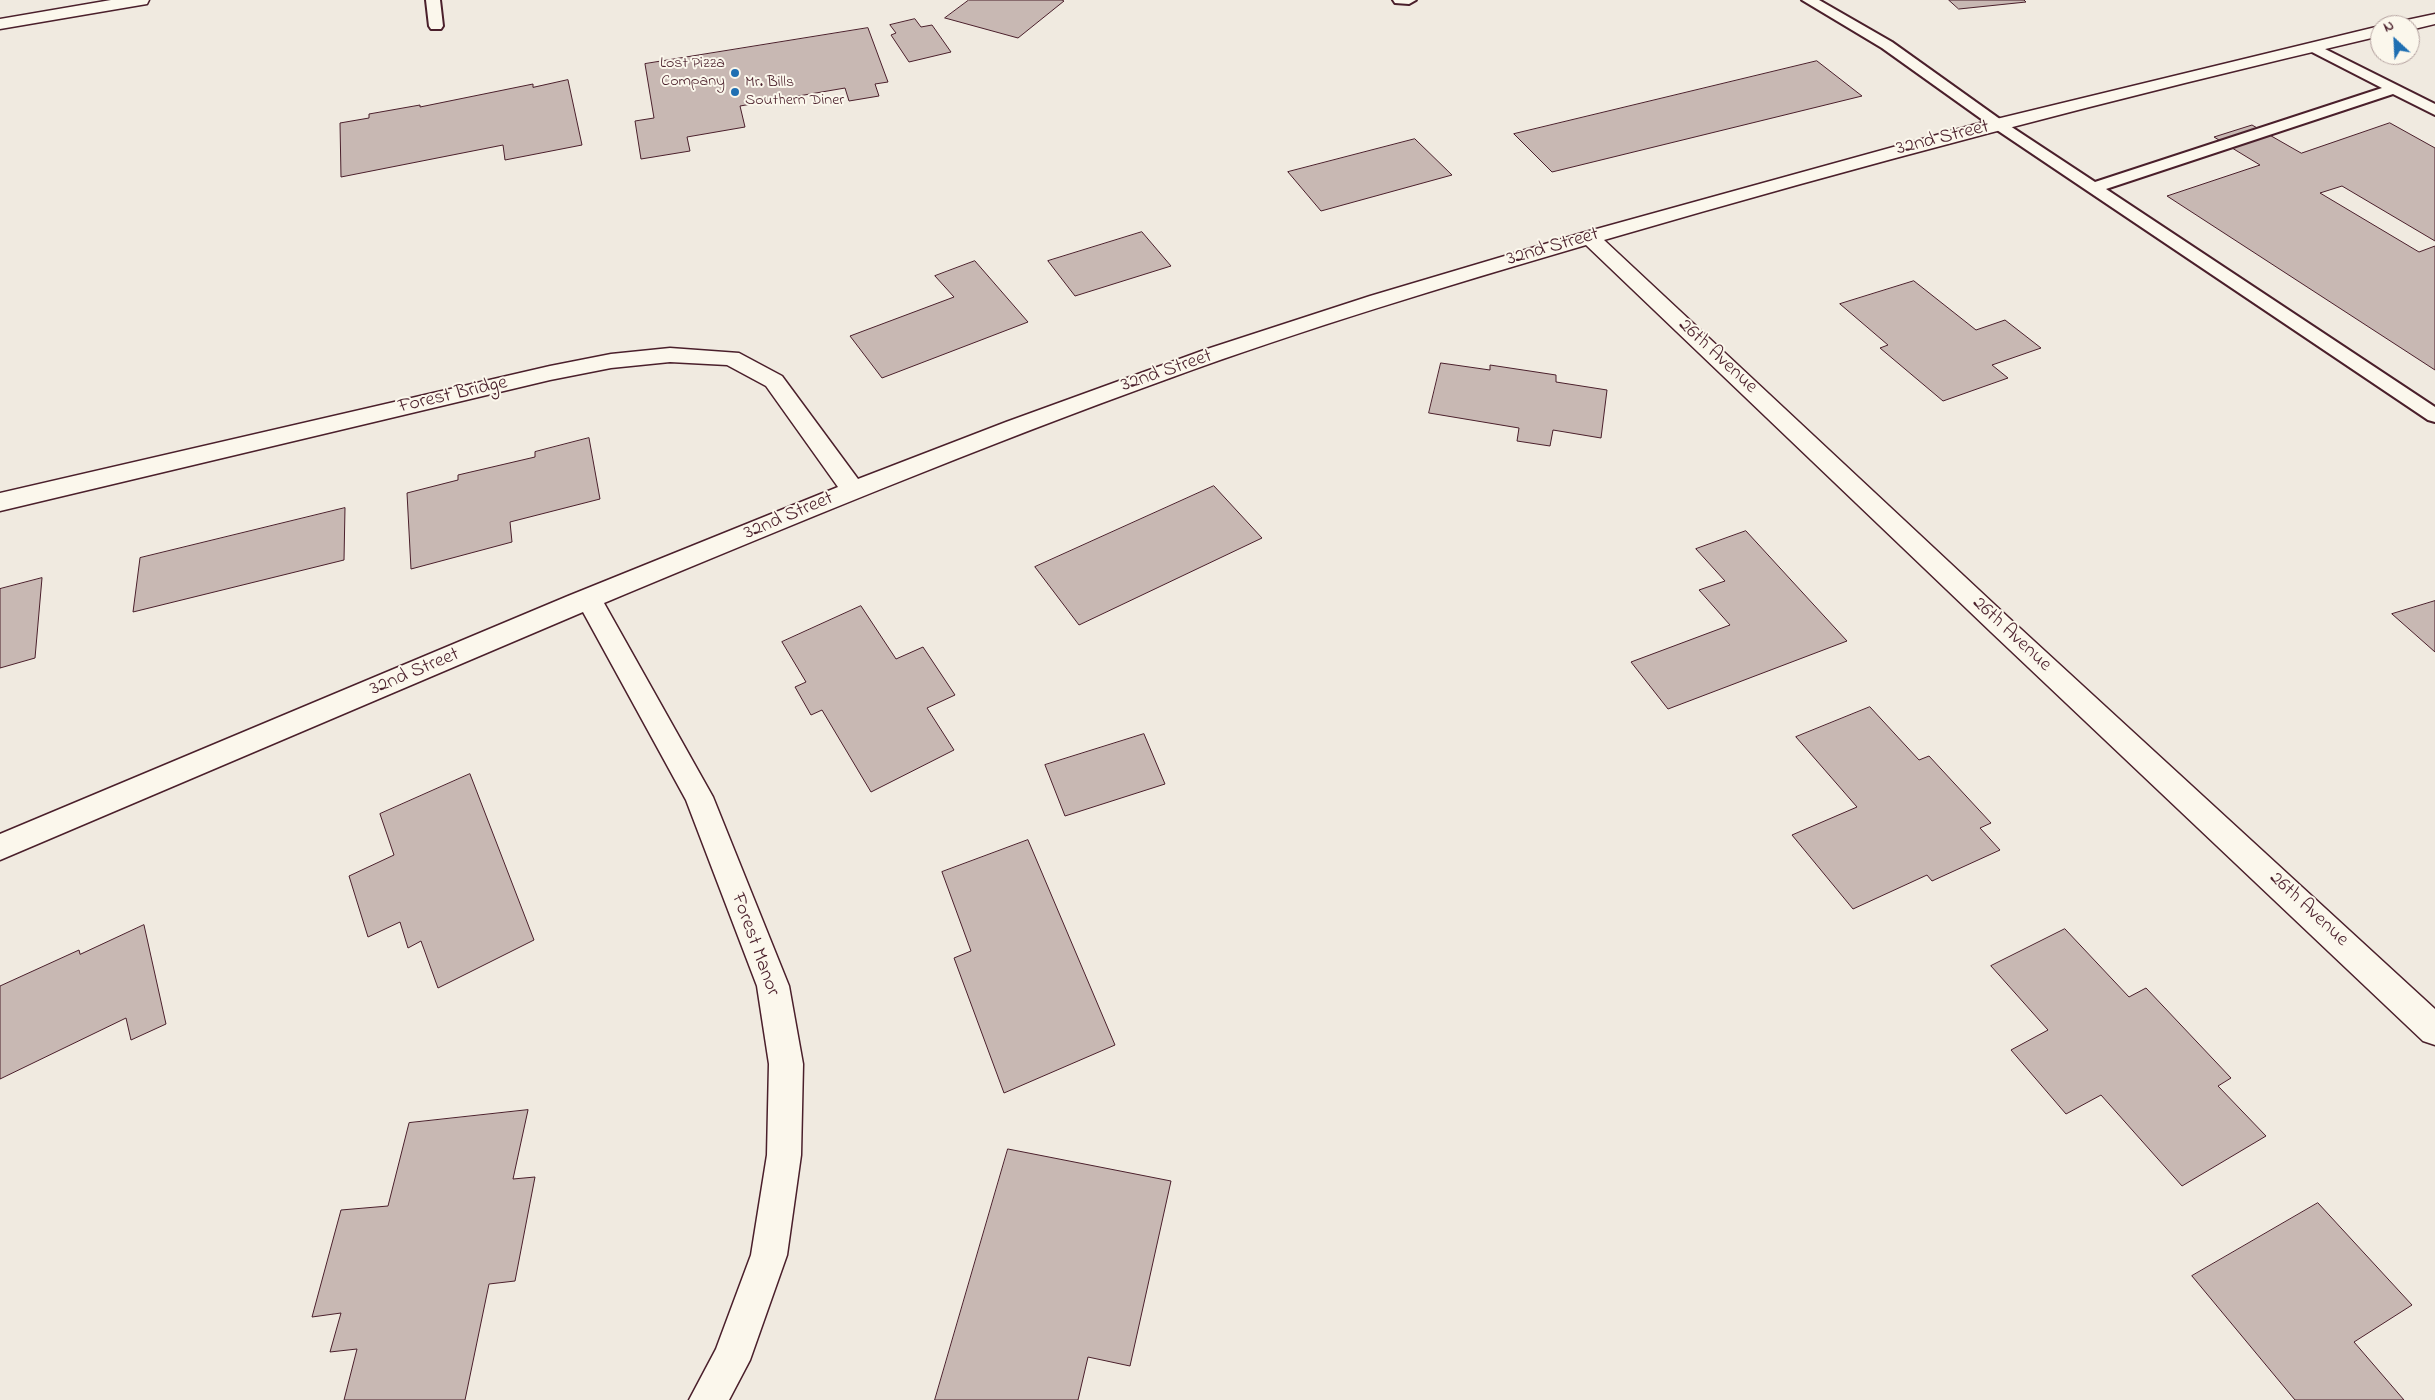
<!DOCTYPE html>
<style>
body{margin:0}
#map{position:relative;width:2435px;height:1400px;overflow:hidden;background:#f0eae0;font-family:"Indie Flower",sans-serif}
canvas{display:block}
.north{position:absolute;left:2370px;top:15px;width:50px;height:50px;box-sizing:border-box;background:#fbf7ec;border:1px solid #b4a19f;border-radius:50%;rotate:335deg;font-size:14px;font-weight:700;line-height:20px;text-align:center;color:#4a1f2b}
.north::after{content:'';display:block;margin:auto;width:18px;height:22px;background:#1f6fb2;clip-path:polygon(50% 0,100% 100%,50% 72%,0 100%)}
</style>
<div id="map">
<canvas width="2435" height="1400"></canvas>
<div class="north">N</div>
</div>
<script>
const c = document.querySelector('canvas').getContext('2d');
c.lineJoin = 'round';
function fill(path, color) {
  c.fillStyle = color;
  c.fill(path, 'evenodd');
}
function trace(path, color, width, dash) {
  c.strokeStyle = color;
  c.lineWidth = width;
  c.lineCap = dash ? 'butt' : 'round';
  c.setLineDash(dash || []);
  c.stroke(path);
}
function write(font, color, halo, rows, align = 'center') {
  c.font = font + ' "Indie Flower",sans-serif';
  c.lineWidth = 4;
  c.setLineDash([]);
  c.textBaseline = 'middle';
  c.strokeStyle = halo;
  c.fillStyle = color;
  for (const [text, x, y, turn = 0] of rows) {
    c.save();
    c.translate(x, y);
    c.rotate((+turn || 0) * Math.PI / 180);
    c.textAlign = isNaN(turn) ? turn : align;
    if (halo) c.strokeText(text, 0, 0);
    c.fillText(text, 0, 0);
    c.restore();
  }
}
const building = new Path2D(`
 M969,0H1062L1064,1L1018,38L945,18Z
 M1949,0H2024L2026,2L1959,9Z
 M915,19L921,27L932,25L951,52L909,62L891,35L896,33L890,25Z
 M868,28L888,82L875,84L879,96L849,101L845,88L740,106L745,127L687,137L690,151L641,159L635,121L654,118L645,64Z
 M1817,61L1862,96L1552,172L1514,134Z
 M568,80L582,145L505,160L503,145L341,177L340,123L369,118V114L420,105V107L533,84V87Z
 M2390,123L2435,148V241L2342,186L2320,193L2419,252L2435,246V370L2167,196L2260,165L2214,137L2252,125L2301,153Z
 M1415,139L1452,175L1321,211L1288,172Z
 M1142,232L1171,266L1075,296L1048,261Z
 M975,261L1028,322L882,378L850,336L954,297L935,276Z
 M1914,281L1976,330L2005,320L2041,348L1992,365L2008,378L1943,401L1880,348L1888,345L1840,304Z
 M1441,363L1490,370V365L1556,375V382L1607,390L1601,438L1553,430L1550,446L1517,441L1519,428L1429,413Z
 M589,438L600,499L510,522L512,542L411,569L407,493L458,480V475L535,457V452Z
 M1214,486L1262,538L1079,625L1035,567Z
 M345,508L344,560L133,612L140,558Z
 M1746,531L1847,641L1668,709L1631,662L1730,625L1699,590L1725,581L1696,549Z
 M42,578L35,658L0,668V589Z
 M2435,601V652L2392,614Z
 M861,606L896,659L923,647L955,695L927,708L954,750L871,792L822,710L811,715L795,687L806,682L782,642Z
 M1870,707L1919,760L1929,756L1991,823L1980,828L2000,850L1932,881L1927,875L1853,909L1792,835L1857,807L1796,737Z
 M1144,734L1165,784L1065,816L1045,765Z
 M470,774L534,940L438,988L421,941L408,948L400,922L368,937L349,876L394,855L380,814Z
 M1028,840L1115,1045L1004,1093L954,958L971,951L942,872Z
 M144,925L166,1024L131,1040L126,1018L0,1079V986L79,950L80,954Z
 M2065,929L2129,997L2146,988L2231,1078L2218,1086L2266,1136L2182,1186L2101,1095L2066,1114L2011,1050L2048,1030L1991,966Z
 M528,1110L513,1179L535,1177L515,1281L489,1284L465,1400H344L357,1349L330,1352L341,1313L312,1317L341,1210L388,1206L409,1123Z
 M1008,1149L1171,1181L1130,1366L1088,1357L1078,1400H935Z
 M2318,1203L2412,1305L2354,1342L2404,1400H2295L2192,1276Z`);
fill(building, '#c8b8b3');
trace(building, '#4a1f2b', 1);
const service = new Path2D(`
 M426,0H440L443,26L441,29H431L429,26Z
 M1393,0H1416L1409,4L1395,3Z
 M1802,0H1819L1892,42L2004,122L2095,182L2382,88L2308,50L2306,47L2313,43L2435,104V115L2393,94L2106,189L2435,407V422L2428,420L1994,128L1882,48Z`);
const minor = new Path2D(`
 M2435,14V24L2410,30V25H2399L2402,21Z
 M2380,26V36C2119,97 1861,165 1604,240L2009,618L2435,1009V1045L2423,1041L1991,632L1586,245C1446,286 1307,328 1170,378C979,447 791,525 604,603L713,797L789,986L803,1064L801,1155L787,1255L750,1360L729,1400H689L716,1349L751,1255L767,1155L769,1064L757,986L686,800L583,612L0,860V834L568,596L838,487L766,386L727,365L670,362L611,368L550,380L0,511V493L550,366L611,354L670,348L739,353L782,376L858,479L1006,422L1207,349L1370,296L1582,233L1980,123Z`);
const trunk = new Path2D(`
 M111,0H149L147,4L141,5L0,29V19Z`);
trace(service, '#4a1f2b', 4);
trace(minor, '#4a1f2b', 3);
trace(trunk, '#4a1f2b', 3);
fill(service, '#fbf7ec');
fill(minor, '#fbf7ec');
fill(trunk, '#fbf7ec');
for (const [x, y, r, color] of [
 [735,73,5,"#1f6fb2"],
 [735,92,5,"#1f6fb2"]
]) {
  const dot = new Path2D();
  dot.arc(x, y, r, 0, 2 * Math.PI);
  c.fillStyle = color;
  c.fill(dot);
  trace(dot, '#fbf7ec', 2);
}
write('16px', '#4a1f2b', '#fbf7ec', [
 ["Lost Pizza",725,64],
 ["Company",725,82],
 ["Mr. Bills",745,83,"left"],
 ["Southern Diner",745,101,"left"]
], 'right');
write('20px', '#4a1f2b', '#fbf7ec', [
 ["32nd Street",1943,139,-14],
 ["32nd Street",1553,248,-16],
 ["26th Avenue",1717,357,43],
 ["32nd Street",1167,372,-19],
 ["Forest Bridge",453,396,-13],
 ["32nd Street",789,517,-23],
 ["26th Avenue",2011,635,43],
 ["32nd Street",415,673,-23],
 ["26th Avenue",2308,910,43],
 ["Forest Manor",754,945,70]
]);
</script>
